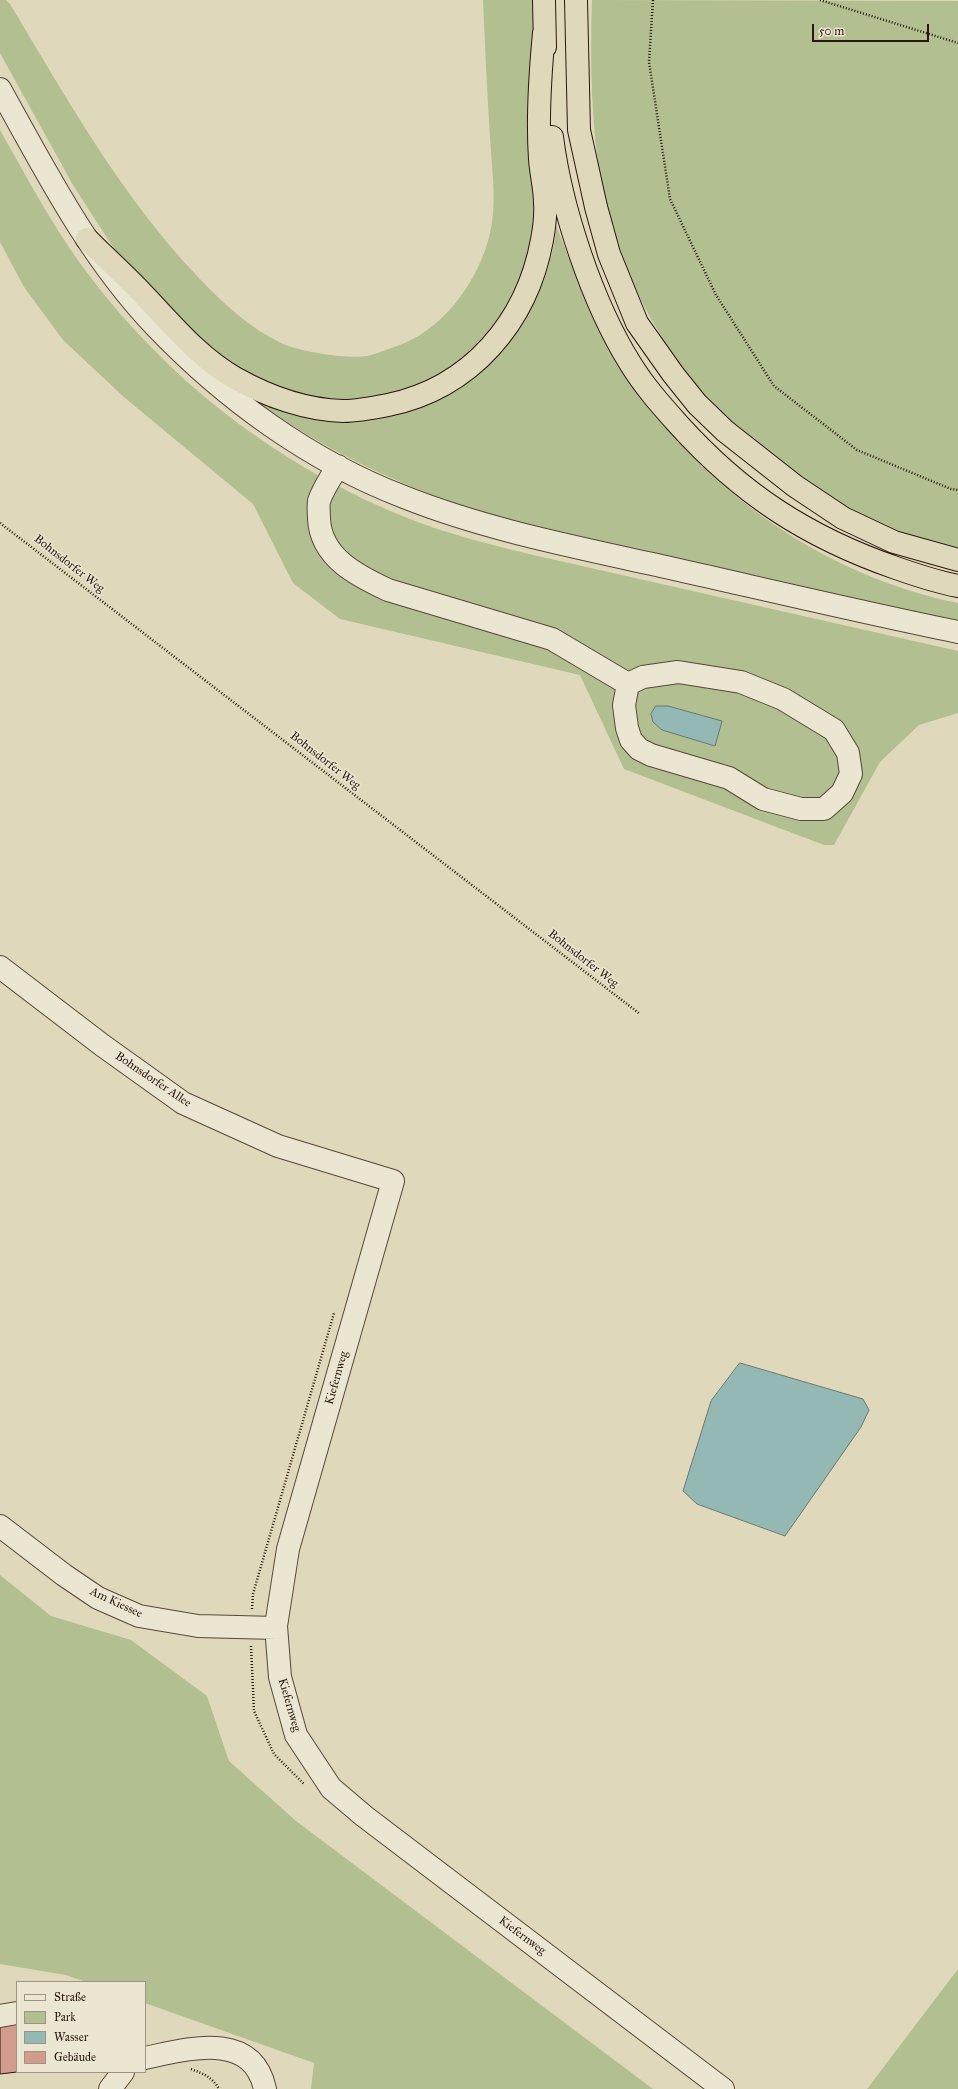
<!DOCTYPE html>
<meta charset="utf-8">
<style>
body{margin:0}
#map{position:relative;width:958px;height:2089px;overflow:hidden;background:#e0d8ba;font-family:"IM FELL Great Primer",serif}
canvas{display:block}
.legend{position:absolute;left:16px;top:1981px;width:130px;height:92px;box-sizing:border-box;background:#ebe6d2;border:1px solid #9e9384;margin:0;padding:5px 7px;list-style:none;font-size:12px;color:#2a170f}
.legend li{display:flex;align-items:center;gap:8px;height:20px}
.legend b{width:20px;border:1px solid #9e9384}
.scale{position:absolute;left:812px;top:24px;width:117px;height:18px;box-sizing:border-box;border:2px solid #2a170f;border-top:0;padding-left:5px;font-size:12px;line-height:14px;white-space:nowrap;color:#2a170f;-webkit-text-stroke:3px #ebe6d2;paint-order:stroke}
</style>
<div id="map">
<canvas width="958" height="2089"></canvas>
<ul class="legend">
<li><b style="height:5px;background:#ebe6d2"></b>Straße</li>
<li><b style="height:11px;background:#b1bf91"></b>Park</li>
<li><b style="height:11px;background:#94b9b5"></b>Wasser</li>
<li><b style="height:11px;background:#d19b8e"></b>Gebäude</li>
</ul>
<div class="scale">50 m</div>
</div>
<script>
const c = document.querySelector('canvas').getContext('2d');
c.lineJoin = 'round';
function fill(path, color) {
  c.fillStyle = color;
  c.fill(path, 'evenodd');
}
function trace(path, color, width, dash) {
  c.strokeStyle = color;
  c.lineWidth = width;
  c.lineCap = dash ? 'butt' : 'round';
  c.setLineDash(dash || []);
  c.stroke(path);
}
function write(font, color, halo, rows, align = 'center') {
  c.font = font + ' "IM FELL Great Primer",serif';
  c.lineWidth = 3;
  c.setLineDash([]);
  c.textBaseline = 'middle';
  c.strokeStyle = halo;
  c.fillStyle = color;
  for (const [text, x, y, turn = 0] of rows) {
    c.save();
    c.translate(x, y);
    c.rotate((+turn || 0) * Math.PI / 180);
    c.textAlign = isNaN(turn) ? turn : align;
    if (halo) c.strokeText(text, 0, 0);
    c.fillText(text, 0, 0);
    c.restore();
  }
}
fill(new Path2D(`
 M0,0H6L10,4C67,99 121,196 198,277C223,303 249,328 283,344C303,352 345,359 367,356C376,354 385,350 394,347C440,333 475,286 488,241C498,208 492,172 490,137C487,92 485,46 483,0H534L540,185L531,265L495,329L454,367L418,387L374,399L344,401L318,400L280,391L226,364L120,258L73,185L0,53Z
 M592,0L958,1V549C916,538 873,524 836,503C819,493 804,480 789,468C772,455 752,444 737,429C673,371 617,273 602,188C591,126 590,63 592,0Z
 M0,130C26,176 51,223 82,266C166,380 279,467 410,519C448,534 489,544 529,554L958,651V713L919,725L880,762L834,845H824L624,769L580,675L340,619L293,583L253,504L125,398L63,340L24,287L0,242Z
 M556,225C571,263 584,300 603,336C611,350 621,363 630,377C640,391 649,406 659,419C733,511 843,580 958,603V622L900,610L489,515C404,487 335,456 261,405L263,403L369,416L511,338C535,304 554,267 556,225Z
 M0,1575L51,1616L131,1640L207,1696L229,1761L296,1821L653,2089H311L314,2063L145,2003V1982H86L66,1975L0,1964Z
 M958,1969V2089H867Z`), '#b1bf91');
const water = new Path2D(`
 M656,706H668L722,721L715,746L662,730L653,722L651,714Z
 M740,1363L863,1399L869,1410L861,1427L785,1536L697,1504L683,1491L711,1401Z`);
fill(water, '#94b9b5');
trace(water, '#6a7873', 1);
const building = new Path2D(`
 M17,2021V2072L0,2074V2024Z`);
fill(building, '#d19b8e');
trace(building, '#2a170f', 1);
const minor = new Path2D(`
 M0,89C46,172 90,258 156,327C225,399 310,461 404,497C492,532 587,549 679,570C772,591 865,613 958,632
 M338,466C331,477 323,489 319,501C318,506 319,514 319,519C321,558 358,576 388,590L552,639L628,684L643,677L678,672L741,682L783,699L834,730L848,753L851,774L842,793L824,809H801L763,799L729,778L651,755L639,749L631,740L627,728L624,705L628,684
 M0,967L102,1045L183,1103L278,1146L393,1181L288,1549L276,1626L280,1677L296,1735L331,1788L364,1816L723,2089
 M0,1526L64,1575L98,1598L139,1616L198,1626L276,1628
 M0,2016L17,2013
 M145,2058C188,2049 252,2030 265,2089
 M110,2089L123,2072`);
const highway = new Path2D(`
 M544,0L545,47
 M576,0L579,130L596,207L609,254L637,323L673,374L697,404L725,431L795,486L843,518L894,542L958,560
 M552,137C561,208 592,302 630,363C644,386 661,405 678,424C741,494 807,537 896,568C916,575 937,582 958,586
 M87,239C105,257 124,274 142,293C171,323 198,357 235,378C267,396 306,410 343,411C358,411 373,408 388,405C471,388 527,322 542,240C544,229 546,215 545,203C545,189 541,174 540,159C537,116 540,75 544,33`);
trace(minor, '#58473a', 24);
trace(highway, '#2a170f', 24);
trace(new Path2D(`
 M653,0L649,62L670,199L716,295L774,386L857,450L951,489L958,490
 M820,0L958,43
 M0,523L640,1014
 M252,1609L253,1594L334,1313
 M251,1646L254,1711L274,1754L304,1784
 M191,2069C204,2074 212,2077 219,2089`), '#2a170f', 2.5, [1, 2]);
trace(minor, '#ebe6d2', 22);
trace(highway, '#e0d8ba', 22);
write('12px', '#2a170f', '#ebe6d2', [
 ["Bohnsdorfer Weg",69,564,38],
 ["Bohnsdorfer Weg",325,761,38],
 ["Bohnsdorfer Weg",583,959,38],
 ["Bohnsdorfer Allee",153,1080,34],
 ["Kiefernweg",337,1378,-74],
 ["Am Kiessee",116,1603,25],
 ["Kiefernweg",289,1705,74],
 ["Kiefernweg",522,1936,37]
]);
</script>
